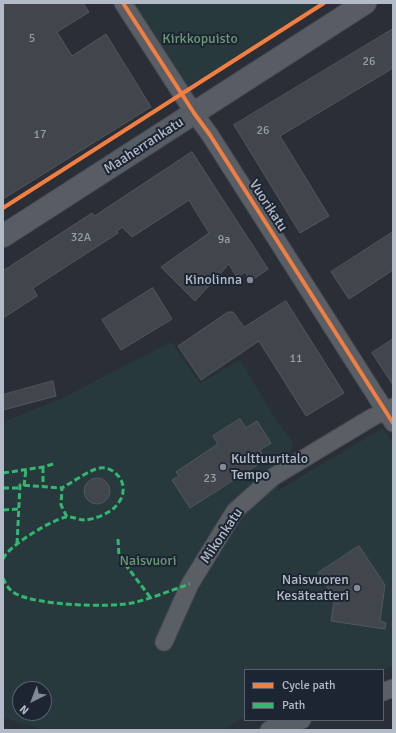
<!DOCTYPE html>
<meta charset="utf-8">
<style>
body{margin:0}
#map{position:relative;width:396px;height:733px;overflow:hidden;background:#2a2f37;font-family:Signika,sans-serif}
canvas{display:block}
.frame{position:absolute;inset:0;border:4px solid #b4bbc8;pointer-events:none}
.legend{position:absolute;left:244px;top:669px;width:140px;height:52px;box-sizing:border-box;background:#1d2532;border:1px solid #59616e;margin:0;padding:5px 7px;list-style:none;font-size:12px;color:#b4bbc8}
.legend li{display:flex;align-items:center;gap:8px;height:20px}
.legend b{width:20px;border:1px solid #59616e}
.north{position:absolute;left:12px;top:681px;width:40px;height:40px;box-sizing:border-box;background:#1d2532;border:1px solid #59616e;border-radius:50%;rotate:222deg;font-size:11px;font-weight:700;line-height:16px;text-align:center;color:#b4bbc8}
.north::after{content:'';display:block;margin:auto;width:14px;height:18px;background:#848a95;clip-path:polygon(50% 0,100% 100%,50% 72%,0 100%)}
</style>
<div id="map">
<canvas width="396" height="733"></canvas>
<div class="frame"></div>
<ul class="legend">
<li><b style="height:5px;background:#f27e40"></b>Cycle path</li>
<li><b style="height:5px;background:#33b770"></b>Path</li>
</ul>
<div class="north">N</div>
</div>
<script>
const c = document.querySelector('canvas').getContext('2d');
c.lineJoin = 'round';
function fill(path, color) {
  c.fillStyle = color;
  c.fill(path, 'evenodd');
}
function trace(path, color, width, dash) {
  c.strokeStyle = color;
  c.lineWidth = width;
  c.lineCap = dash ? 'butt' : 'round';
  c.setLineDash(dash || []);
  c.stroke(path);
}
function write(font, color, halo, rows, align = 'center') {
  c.font = font + ' Signika,sans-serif';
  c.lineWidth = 4;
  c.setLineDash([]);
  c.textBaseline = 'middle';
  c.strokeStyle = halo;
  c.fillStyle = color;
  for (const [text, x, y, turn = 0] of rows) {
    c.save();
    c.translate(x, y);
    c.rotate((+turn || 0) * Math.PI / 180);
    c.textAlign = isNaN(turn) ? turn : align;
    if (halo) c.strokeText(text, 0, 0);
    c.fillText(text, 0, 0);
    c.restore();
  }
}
fill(new Path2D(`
 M134,3H324L189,89Z
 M171,342L200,383L240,360L271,412L293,443L277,491L383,428L393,444V666L381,670H245V717L223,730H46L3,718V422L62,398ZM20,689H44V713H20Z`), '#27393d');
const building = new Path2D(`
 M3,3H83L89,12L57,32L72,56L106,34L151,107L3,199Z
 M393,29V68L280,136L329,216L300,233L234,125Z
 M192,152L268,269L251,281L245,272L237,278L229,264L195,301L161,267L209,233L189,200L132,237L122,227L117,231L118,233L33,288L37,296L3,318V271L92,213L94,216Z
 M393,232V270L349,299L331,272Z
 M153,288L172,319L121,350L102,320Z
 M286,301L344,393L306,416L259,341L201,380L178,346L228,312H233L244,327Z
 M393,339V385L372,353Z
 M53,381L56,396L3,410V395Z
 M240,419L246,428L257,421L271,443L260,450L265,460L190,508L172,480L179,476L176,472L218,444L213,436Z
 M84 491a13 13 0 1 1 26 0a13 13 0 1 1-26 0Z
 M359,546L385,585L380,621L386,623L385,629L331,621L334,602L339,605L318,573Z`);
fill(building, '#41454c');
trace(building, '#52575f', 1);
const minor = new Path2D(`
 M123,3L194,113L210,135L393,423
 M164,642L190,584L235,511L273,477L371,418L393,407
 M383,692L393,688
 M269,730L302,720`);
const secondary = new Path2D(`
 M3,236L365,3`);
trace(minor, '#464a50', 19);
trace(secondary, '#464a50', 24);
trace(minor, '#5a5e65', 17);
trace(secondary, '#585c64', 22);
trace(new Path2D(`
 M43,467V486
 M3,473L43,467L53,464
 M24,486L26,469
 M3,488H20
 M3,510L19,509
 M118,539L119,556L150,597
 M17,544L20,485L62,488
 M3,559C9,545 52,520 66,517C72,516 79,520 84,520C93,520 110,513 115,507C119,503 123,497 123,491C125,479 112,466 100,468C91,469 71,483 62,488L61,505L67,517
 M3,578C6,585 9,590 16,594C38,605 107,608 132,603C151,599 171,590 190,584`), '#33b770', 3, [6, 3]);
trace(new Path2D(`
 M123,3L194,113L210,135L393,423
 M3,208L324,3`), '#f27e40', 4);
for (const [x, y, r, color] of [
 [250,280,4,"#848a95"],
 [223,467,4,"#848a95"],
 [357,588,4,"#848a95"]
]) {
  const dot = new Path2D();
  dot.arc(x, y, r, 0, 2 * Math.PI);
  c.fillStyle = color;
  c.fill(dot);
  trace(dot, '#1d2532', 1.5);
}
write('12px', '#979ea9', null, [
 ["5",32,39],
 ["26",369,62],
 ["26",263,131],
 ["17",40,135],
 ["32A",81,238],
 ["9a",224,240],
 ["11",296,359],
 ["23",210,479]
]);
write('14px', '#6b9978', '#1d2532', [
 ["Kirkkopuisto",200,39],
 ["Naisvuori",148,561]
]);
write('14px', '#b4bbc8', '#1d2532', [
 ["Maaherrankatu",144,146,-33],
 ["Vuorikatu",268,206,57],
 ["Mikonkatu",222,536,-56]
]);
write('14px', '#b4bbc8', '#1d2532', [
 ["Kinolinna",242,280],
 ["Kulttuuritalo",231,459,"left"],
 ["Tempo",231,475,"left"],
 ["Naisvuoren",349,580],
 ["Kesäteatteri",349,596]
], 'right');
</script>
